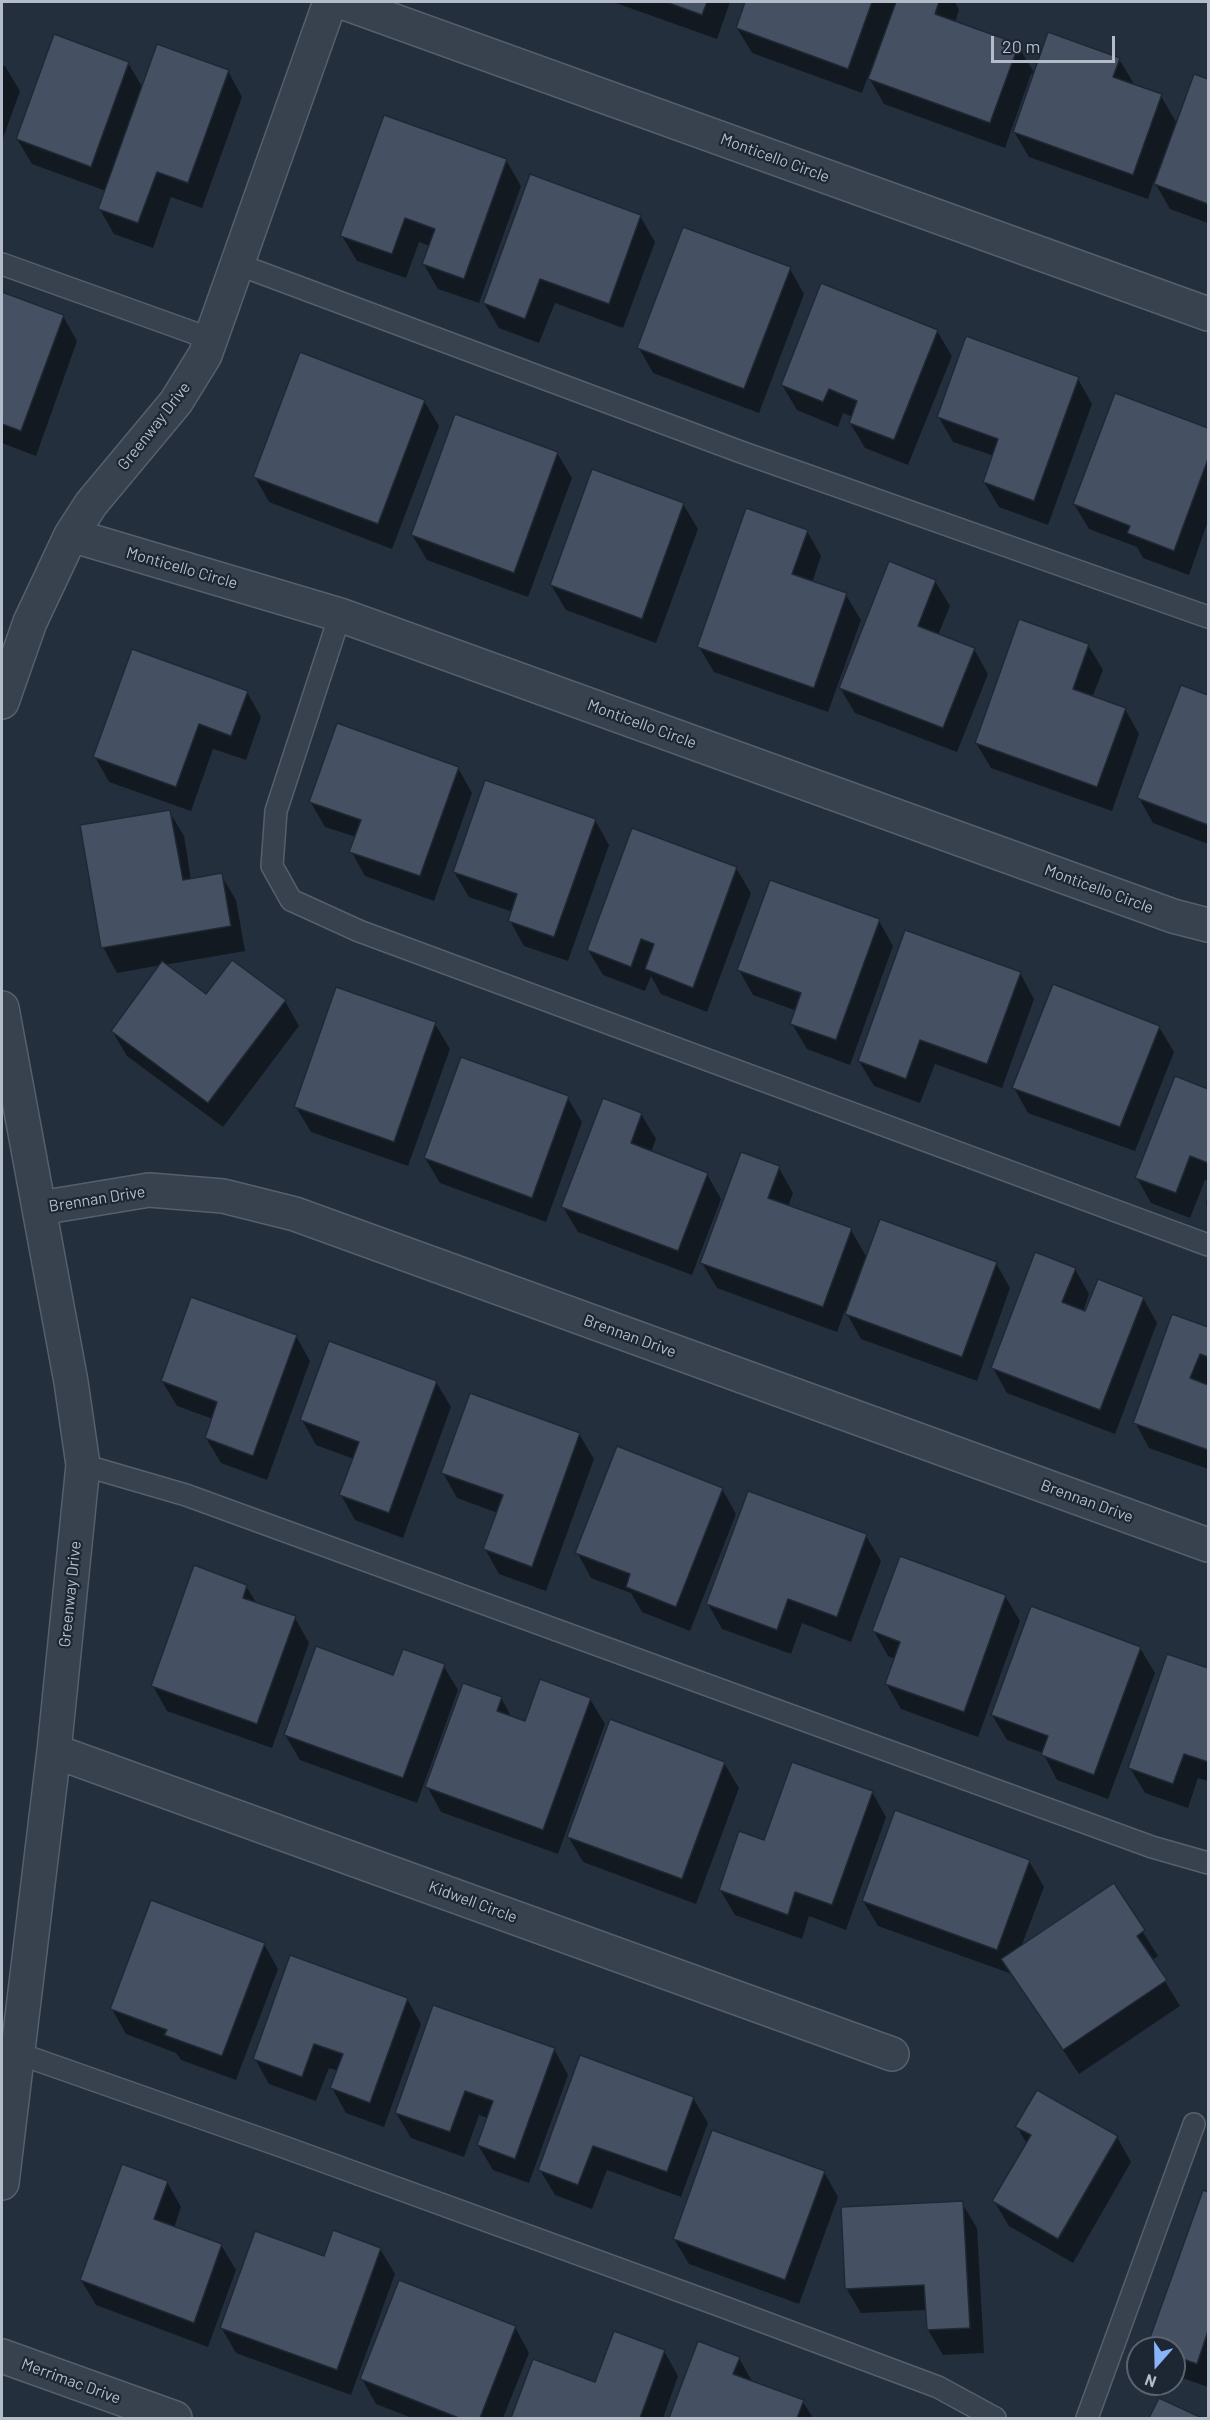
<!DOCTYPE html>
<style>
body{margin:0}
#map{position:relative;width:1210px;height:2420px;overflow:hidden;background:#242f3e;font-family:Barlow,sans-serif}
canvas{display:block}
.frame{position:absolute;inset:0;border:3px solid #b4bcc9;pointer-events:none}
.north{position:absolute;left:1126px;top:2336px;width:60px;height:60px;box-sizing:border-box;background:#1d2633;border:2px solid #59626f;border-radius:50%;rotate:200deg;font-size:16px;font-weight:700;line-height:24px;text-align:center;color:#b4bcc9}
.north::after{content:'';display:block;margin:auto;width:21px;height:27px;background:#8ab4f8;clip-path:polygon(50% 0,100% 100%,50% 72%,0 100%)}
.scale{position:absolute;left:991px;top:36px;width:124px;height:27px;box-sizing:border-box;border:3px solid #b4bcc9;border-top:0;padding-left:8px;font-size:18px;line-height:21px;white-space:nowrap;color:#b4bcc9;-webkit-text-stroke:4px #1d2633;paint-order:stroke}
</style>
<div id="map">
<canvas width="1210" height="2420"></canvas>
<div class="frame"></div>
<div class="north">N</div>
<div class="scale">20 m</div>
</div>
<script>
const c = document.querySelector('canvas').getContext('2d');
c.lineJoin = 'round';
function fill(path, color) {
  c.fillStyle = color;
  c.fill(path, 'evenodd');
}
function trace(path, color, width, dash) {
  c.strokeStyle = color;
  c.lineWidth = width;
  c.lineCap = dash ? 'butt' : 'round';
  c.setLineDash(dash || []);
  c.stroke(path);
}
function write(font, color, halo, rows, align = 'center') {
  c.font = font + ' Barlow,sans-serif';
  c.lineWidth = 4.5;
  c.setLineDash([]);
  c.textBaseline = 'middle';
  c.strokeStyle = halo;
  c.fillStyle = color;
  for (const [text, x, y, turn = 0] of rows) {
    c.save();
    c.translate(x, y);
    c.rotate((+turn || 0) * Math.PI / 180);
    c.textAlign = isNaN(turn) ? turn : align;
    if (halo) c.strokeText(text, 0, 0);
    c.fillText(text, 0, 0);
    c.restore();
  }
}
fill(new Path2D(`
 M613,2H730L717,39Z
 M747,2H955L959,10L955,23L1018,46L1035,74L1119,59L1134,84L1161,96L1177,124L1195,76L1208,81V223L1170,209L1154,181L1148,199L1029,157L1014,132L1034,75L1031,74L1005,148L884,104L868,76L862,93L752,53L737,28Z
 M128,63L143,88L228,71L242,97L202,208L171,197L153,248L114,234L99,208L106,191L32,164L17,139Z
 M2,65L5,66L20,91L2,141Z
 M506,160L521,186L479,303L438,289L423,263L430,246L419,242L406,278L357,261L342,236Z
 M640,216L655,242L623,328L555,303L539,343L499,328L484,303Z
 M790,269L804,294L759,413L653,373L639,348Z
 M2,294L63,316L77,341L36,456L2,443Z
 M937,331L952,356L908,465L865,448L850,423L853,417L843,413L838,427L797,410L782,385Z
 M1078,379L1092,404L1048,525L999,507L984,482L994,456L953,442L938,416Z
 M1116,395L1208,430V521L1189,575L1143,558L1137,547L1089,529L1074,504Z
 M424,401L439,426L392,549L269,502L255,477Z
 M557,453L572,478L528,597L427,560L412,535Z
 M683,504L698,529L656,643L566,610L551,585Z
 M807,531L821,556L812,583L846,595L861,620L828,712L714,672L699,647Z
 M935,581L950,606L938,635L974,649L988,674L957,752L855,713L840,688Z
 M1088,645L1103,670L1092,698L1125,709L1139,734L1112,811L991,768L976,743Z
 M1182,687L1208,697V844L1153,823L1139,798Z
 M247,692L261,717L246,760L213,749L191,811L109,782L95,757Z
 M458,768L472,793L434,901L365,876L351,851L356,837L325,827L310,801Z
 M169,811L184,836L191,880L221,875L236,900L245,951L164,965L207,996L285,1001L299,1026L223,1127L127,1056L112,1031L161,965L117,973L103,947Z
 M595,820L609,845L568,961L524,946L510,921L513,912L469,897L454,872Z
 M736,868L751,893L707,1012L661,994L651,976L645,991L603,975L588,950Z
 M879,921L893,946L850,1065L807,1049L792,1024L797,1011L753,995L739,970Z
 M1020,973L1034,999L1002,1088L935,1064L920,1103L874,1086L859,1061Z
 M435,1024L450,1049L408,1166L311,1132L296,1107Z
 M1159,1027L1174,1052L1135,1151L1028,1113L1014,1088Z
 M1176,1078L1208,1090V1181L1205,1180L1190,1218L1151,1203L1137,1178Z
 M567,1097L582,1122L546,1222L440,1183L425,1158Z
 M641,1114L656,1139L651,1152L707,1174L721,1199L692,1275L578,1232L563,1207Z
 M779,1168L793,1193L788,1207L851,1230L867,1258L996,1263L1010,1288L977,1381L861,1339L845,1310L837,1332L717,1288L702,1263Z
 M1208,1195V1208L1206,1203Z
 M1075,1269L1089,1294L1083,1312L1143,1298L1157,1323L1115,1434L1007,1393L993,1368Z
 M1173,1316L1208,1328V1469L1149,1448L1135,1422Z
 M296,1336L310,1361L267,1480L221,1463L206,1438L213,1419L177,1406L162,1381Z
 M436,1382L451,1407L403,1538L355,1520L341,1495L354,1459L316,1445L302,1420Z
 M579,1434L594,1459L546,1591L499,1574L485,1549L498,1513L457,1498L443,1473Z
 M722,1489L736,1514L690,1631L642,1612L631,1593L591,1578L577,1552Z
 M866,1536L881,1561L851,1642L802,1623L791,1654L722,1629L708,1604Z
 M246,1586L257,1604L295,1618L309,1643L272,1748L167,1711L153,1686Z
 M1005,1596L1020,1621L978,1737L901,1709L886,1683L895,1659L888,1656L874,1631Z
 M1140,1648L1155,1673L1108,1799L1057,1780L1043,1753L1007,1740L992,1715Z
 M1168,1656L1208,1669V1781L1198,1778L1188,1808L1145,1793L1130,1768Z
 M443,1665L458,1690L417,1803L300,1760L285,1735L394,1676Z
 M501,1698L512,1718L526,1723L590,1699L605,1724L558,1854L441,1812L427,1786Z
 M724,1763L739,1788L696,1904L583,1862L568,1836Z
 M872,1792L886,1817L846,1930L809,1916L802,1939L735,1915L720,1890L765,1842Z
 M1029,1861L1044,1887L1021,1947L1113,1885L1158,1956L1152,1960L1180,2006L1079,2074L1012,1974L878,1926L863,1901Z
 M264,1944L278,1969L236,2080L181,2060L176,2053L126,2034L112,2009Z
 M407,1999L421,2024L384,2127L346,2113L332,2088L338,2071L329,2068L316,2101L269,2084L255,2059Z
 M554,2049L568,2075L529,2183L493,2170L478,2145L488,2118L479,2115L464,2157L411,2138L396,2113Z
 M693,2098L708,2123L681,2197L607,2170L592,2209L555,2195L540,2170Z
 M1017,2127L1117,2137L1131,2162L1073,2263L1009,2226L994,2201L1027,2144Z
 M824,2172L838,2197L799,2304L689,2264L674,2239Z
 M167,2182L181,2207L174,2228L221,2245L236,2270L208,2347L96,2305L81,2280Z
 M1204,2192L1208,2193V2387L1174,2375V2348H1150L1149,2346Z
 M962,2203L977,2228L984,2353L943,2355L928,2330L927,2310L861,2313L846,2288Z
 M380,2249L395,2274L351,2395L236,2353L221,2327L324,2258Z
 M515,2327L529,2353L503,2418H412L376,2404L362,2379Z
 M699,2343L739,2358L753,2383L803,2402L813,2418H671Z
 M664,2351L678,2376L663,2418H513L533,2361L596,2384Z
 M1159,2400L1199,2418H1151Z`), '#0007');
const building = new Path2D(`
 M666,2H707L702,15Z
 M745,2H872L848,69L736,28Z
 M896,2H939L935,14L1019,44L990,123L868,79Z
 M1048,32L1120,58L1113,77L1162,94L1133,175L1013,132Z
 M54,34L129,62L91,167L16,139Z
 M157,44L229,70L188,183L157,172L138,223L98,209Z
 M1194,74L1208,79V204L1154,184Z
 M384,115L507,159L464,279L422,264L435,229L405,218L392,254L340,236Z
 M530,174L641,215L609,304L540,279L525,319L483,303Z
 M683,227L791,267L744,389L637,348Z
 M821,283L938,330L894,440L849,423L857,401L829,389L823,402L781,385Z
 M2,292L64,315L21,431L2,424Z
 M966,336L1079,377L1034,501L983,482L998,439L937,417Z
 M300,352L425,400L378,524L253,477Z
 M1115,393L1208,428V459L1174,551L1127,533L1130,526L1073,504Z
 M455,414L558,452L514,573L411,535Z
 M592,469L684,503L642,619L550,585Z
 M746,508L808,530L792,574L847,593L814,688L697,647Z
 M889,561L936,580L918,626L975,648L943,728L839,688Z
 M1019,619L1089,644L1073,689L1126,708L1097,787L975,743Z
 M132,649L248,691L231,736L199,724L176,787L93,757Z
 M1181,685L1208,695V825L1137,798Z
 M337,723L459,767L420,876L349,852L361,820L309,802Z
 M485,780L596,819L554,937L508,921L517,894L453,872Z
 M170,810L183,880L222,873L231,926L101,948L80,825Z
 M632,828L737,867L693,988L645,969L654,944L641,939L631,967L587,950Z
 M770,880L880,919L836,1040L790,1024L801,993L737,970Z
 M905,930L1021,972L987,1064L920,1040L906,1079L858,1061Z
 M232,960L286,1000L208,1103L111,1031L162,961L206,994Z
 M1053,984L1160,1026L1120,1127L1012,1088Z
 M336,987L436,1022L394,1142L294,1107Z
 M461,1057L569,1096L532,1198L424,1158Z
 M1175,1076L1208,1089V1163L1190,1156L1176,1193L1135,1178Z
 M603,1098L642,1113L631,1143L708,1173L678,1251L561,1207Z
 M741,1152L780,1166L768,1198L852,1228L823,1307L700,1263Z
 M880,1219L997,1262L962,1357L845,1314Z
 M1035,1252L1076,1268L1062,1302L1085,1311L1098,1279L1144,1297L1100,1410L991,1368Z
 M191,1297L297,1335L253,1456L205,1438L217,1402L161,1381Z
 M1172,1314L1208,1327V1357L1200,1354L1190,1378L1208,1385V1450L1133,1423Z
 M329,1341L437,1381L389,1513L339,1495L359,1442L300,1420Z
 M470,1393L580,1433L532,1567L483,1549L503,1495L441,1473Z
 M617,1446L723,1488L676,1607L626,1587L630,1574L575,1553Z
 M748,1491L867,1534L837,1617L788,1599L777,1630L706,1604Z
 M900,1556L1006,1595L964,1712L885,1684L900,1642L872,1631Z
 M194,1565L247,1585L243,1598L296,1616L257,1724L151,1686Z
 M1031,1606L1141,1647L1094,1775L1041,1755L1048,1736L991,1715Z
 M316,1646L393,1675L403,1649L445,1664L403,1778L284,1735Z
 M1167,1654L1208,1668V1762L1184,1754L1173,1784L1128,1768Z
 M540,1679L591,1698L543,1830L425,1787L463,1683L502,1697L497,1711L525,1721Z
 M610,1719L725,1762L682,1879L567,1837Z
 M792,1762L873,1791L832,1905L795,1892L788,1915L719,1890L739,1831L764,1840Z
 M895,1810L1030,1860L997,1950L862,1901Z
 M1114,1883L1145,1930L1137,1936L1167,1980L1063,2050L1001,1959Z
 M151,1900L265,1943L222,2056L164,2035L167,2030L110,2009Z
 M290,1955L408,1998L370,2103L330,2088L343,2054L314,2044L302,2077L253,2059Z
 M433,2005L555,2048L515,2159L477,2145L493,2101L465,2091L450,2132L395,2113Z
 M580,2055L694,2097L667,2172L593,2146L578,2185L538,2170Z
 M1037,2090L1118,2136L1058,2239L992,2201L1031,2135L1015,2127Z
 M712,2130L825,2171L785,2280L673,2239Z
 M122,2164L168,2181L154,2219L222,2244L194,2323L80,2280Z
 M1203,2190L1208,2192V2331L1197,2364L1174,2356V2348L1147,2346Z
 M963,2201L970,2328L927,2330L924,2285L845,2289L841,2207Z
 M333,2230L381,2248L337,2370L220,2328L255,2231L324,2256Z
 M399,2280L516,2326L480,2418H459L360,2379Z
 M614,2331L665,2350L640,2418H511L533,2359L595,2382Z
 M698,2341L740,2357L733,2374L804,2400L797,2418H669Z
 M1159,2398L1202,2418H1149Z`);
fill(building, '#455162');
trace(building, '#1f2835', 1.5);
const service = new Path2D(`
 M2,264L211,339
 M237,264L741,452L1208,617
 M340,615L276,811L272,866L291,900L359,931L1208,1245
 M83,1465L186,1495L1152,1847L1208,1863
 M17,2053L284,2147L721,2306L938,2387L995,2418
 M1087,2418L1194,2124`);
const minor = new Path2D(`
 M342,2L1208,314
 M71,535L340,615L1173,916L1208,925
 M2,702L30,622L71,535L91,504L176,402L205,355L330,2
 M2,1008L71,1382L83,1465L54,1751L2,2183
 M40,1208L149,1190L223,1196L295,1214L1208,1545
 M54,1751L892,2054
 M2,2356L175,2418`);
trace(service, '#565f6c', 24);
trace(minor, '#565f6c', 36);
trace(service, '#38414e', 21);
trace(minor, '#38414e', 33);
write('16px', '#b4bcc9', '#1d2633', [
 ["Monticello Circle",775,158,20],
 ["Greenway Drive",154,426,-52],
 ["Monticello Circle",182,568,16],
 ["Monticello Circle",642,724,20],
 ["Monticello Circle",1099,889,20],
 ["Brennan Drive",97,1199,-9],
 ["Brennan Drive",630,1336,20],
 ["Brennan Drive",1087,1501,20],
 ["Greenway Drive",70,1594,-84],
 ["Kidwell Circle",473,1902,20],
 ["Merrimac Drive",71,2381,20]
]);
</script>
